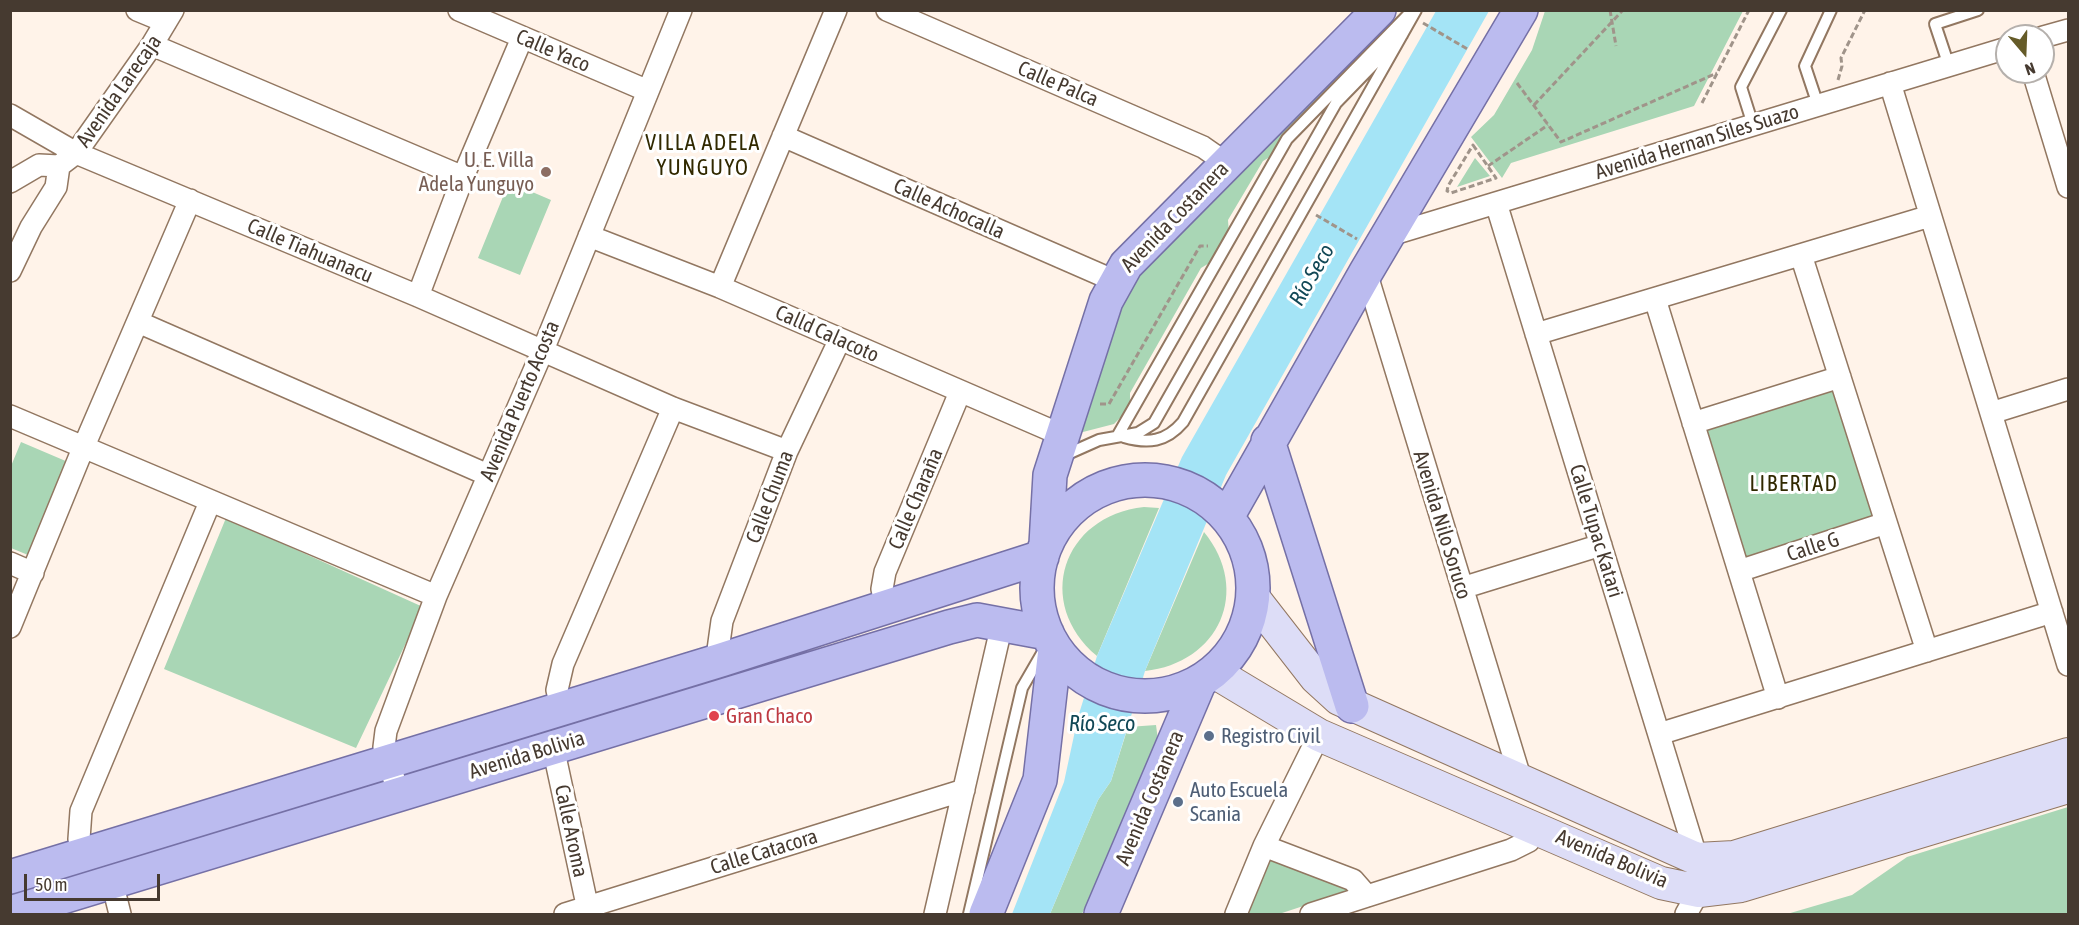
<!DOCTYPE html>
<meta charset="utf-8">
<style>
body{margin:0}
#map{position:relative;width:2079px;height:925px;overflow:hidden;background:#fff3e9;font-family:"Asap Condensed",sans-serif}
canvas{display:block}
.frame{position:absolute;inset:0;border:12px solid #463a30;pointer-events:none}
.north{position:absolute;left:1995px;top:24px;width:60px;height:60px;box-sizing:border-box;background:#fff;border:2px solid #b5b0ac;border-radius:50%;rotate:161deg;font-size:16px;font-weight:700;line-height:24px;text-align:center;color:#463a30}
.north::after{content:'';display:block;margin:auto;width:21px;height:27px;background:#655b28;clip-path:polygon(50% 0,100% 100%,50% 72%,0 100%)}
.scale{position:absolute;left:24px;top:874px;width:136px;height:27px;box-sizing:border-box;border:3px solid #463a30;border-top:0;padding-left:8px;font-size:18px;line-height:21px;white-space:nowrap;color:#463a30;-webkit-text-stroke:4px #fff;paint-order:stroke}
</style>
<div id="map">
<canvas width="2079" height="925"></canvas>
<div class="frame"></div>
<div class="north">N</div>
<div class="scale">50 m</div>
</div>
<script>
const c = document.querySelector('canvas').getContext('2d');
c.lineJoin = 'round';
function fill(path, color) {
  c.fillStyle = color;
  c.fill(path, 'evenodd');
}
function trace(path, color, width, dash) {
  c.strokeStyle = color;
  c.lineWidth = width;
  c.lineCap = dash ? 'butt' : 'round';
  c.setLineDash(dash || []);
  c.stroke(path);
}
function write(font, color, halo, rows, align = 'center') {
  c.font = font + ' "Asap Condensed",sans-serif';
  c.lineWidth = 6;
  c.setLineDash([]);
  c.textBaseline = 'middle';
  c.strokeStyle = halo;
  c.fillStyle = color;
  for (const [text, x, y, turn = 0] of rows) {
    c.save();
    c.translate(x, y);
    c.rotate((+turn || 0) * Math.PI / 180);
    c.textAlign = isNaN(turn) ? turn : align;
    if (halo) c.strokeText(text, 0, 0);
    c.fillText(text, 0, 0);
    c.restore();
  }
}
fill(new Path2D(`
 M1545,11V10L1743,11L1694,106L1511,163L1502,178L1471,137L1494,115L1532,50Z
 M1389,17L1394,19L1395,24L1275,154L1263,161L1228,220L1229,235L1216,259L1201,268L1130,393V408L1114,424L1083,432L1080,429L1129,282Z
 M1475,158L1490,176L1457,187Z
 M509,182L551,200L520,275L478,258Z
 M1837,385L1879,520L1745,561L1704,427Z
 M21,442L68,462L28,555L11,548V466Z
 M1144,507L1159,508L1097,656C1034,603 1062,516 1144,507Z
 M226,518L423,607L356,748L164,669Z
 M1204,532C1252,591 1219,663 1145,671Z
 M1156,725L1158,740L1082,914H1050L1098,800L1111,781L1128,727Z
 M2068,807V914H1787L1852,895L1907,857Z
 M1272,854L1352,890L1279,914H1246Z`), '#a9d6b5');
fill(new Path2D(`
 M1436,11H1489L1226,475L1145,671L1111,781L1098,800L1050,914H1012L1064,782L1078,717L1097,656L1182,457Z`), '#a4e4f6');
const lane = new Path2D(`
 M1949,66L1935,24L1978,10
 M1818,105L1805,66L1831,10
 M1753,125L1741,87L1781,10
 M1118,435L1287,139L1409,14
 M1124,437C1148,444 1166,442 1183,422L1416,10
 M1063,456L1099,440L1138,433L1154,423L1336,103L1402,35
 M969,914L1022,688L1044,650`);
const street = new Path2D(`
 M137,10L166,22
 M459,10L648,91
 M887,10L1203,147L1226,163
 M2043,37L2068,30
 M152,45L463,177
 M2033,72L2068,187
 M1890,83L2068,665
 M10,115L76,153L418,296L673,408L787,451
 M783,136L1115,281
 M10,182L39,165L59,166L76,153L152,45L173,10
 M1496,203L1697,859L1699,891L1686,914
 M589,236L720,287L1064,436
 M1387,236L2007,48
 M1801,255L1927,651
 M10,271L31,227L56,187L59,166
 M1366,272L1520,777
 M720,287L836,10
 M418,296L463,177L522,38
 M1655,299L1778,698
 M138,322L488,475
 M1536,334L1930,216
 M1991,413L2068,389
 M10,416L436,596
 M1693,423L1840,377
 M10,563L33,573
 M1739,571L1886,523
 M1462,588L1601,545
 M886,607L882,589L885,572L960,392
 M10,627L84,446L190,200
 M721,660L718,650L722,621L787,451L840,339
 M562,709L557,690L563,664L673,408
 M1659,734L2052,612
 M553,747L589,914
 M399,795L384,747L386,731L436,596L543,350L681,10
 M1264,846L1353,880L1367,896
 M83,855L79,839L81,811L210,502
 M112,882L120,914
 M565,914L964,790
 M935,914L1002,624
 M1236,914L1264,846L1319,735
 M1311,914L1511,850L1529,841L1537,828`);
const secondary = new Path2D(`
 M1253,597L1316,678L1339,699L1697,859L1734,857L2068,754
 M1214,672L1319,735L1661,883L1699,891L1741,886L2068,787`);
const primary = new Path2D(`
 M1268,441L1352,706
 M1037 588a108 108 0 1 1 216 0a108 108 0 1 1-216 0Z
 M1227,517L1366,272L1521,10
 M1046,544L1050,475L1106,301L1126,265L1379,10
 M10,877L721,660L1042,557
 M10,913L949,627L977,620L1047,633
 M986,914L1040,780L1055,649
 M1101,914L1200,681`);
trace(lane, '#927761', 14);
trace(street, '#927761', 24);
trace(secondary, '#927761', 34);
trace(primary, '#7570a6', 36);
trace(new Path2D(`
 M1610,10L1616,46
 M1423,23L1469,50
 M1838,80L1842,66L1841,58L1865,10
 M1517,83L1561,142L1717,73
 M1702,103L1749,10
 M1534,105L1623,10
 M1473,145L1496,178L1451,193L1447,191L1448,186Z
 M1488,166L1548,125
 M1316,215L1357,239
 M1100,404H1109L1200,246H1208`), '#a0948a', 3, [6, 3]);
trace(lane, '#fff', 10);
trace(street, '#fff', 21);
trace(secondary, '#ddddf7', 32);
trace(primary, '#bbbbef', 33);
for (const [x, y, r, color] of [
 [546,172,6,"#8d6e63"],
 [714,716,6,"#e0444e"],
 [1209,736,6,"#5c6f8a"],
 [1178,802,6,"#5c6f8a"]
]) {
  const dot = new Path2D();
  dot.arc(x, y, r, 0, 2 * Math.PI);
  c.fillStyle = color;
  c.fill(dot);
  trace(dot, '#fff', 2);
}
write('21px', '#463a30', '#fff', [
 ["Calle Yaco",553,51,23],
 ["Calle Palca",1058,84,23],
 ["Avenida Larecaja",119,91,-55],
 ["Avenida Hernan Siles Suazo",1697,142,-17],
 ["Calle Achocalla",949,209,24],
 ["Avenida Costanera",1175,217,-46],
 ["Calle Tiahuanacu",310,251,23],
 ["Calld Calacoto",827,334,24],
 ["Avenida Puerto Acosta",520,401,-67],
 ["Calle Chuma",770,497,-69],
 ["Calle Charaña",916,499,-67],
 ["Avenida Nilo Soruco",1442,525,73],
 ["Calle Tupac Katari",1596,531,73],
 ["Calle G",1813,547,-18],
 ["Avenida Bolivia",527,755,-17],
 ["Avenida Costanera",1150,798,-67],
 ["Calle Aroma",571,831,78],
 ["Calle Catacora",764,852,-17],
 ["Avenida Bolivia",1612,859,23]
]);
write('21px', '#785e54', '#fff', [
 ["U. E. Villa",534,160],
 ["Adela Yunguyo",534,184]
], 'right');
write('21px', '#be3a42', '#fff', [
 ["Gran Chaco",726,716]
], 'left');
write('21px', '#4e5e75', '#fff', [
 ["Registro Civil",1221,736],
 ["Auto Escuela",1190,790],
 ["Scania",1190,814]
], 'left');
c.letterSpacing = '1.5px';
write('22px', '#312900', '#fff', [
 ["VILLA ADELA",703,143],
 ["YUNGUYO",703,168],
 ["LIBERTAD",1794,484]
]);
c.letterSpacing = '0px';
write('italic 22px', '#114856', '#fff', [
 ["Río Seco",1312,275,-60],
 ["Río Seco",1102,724]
]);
</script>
